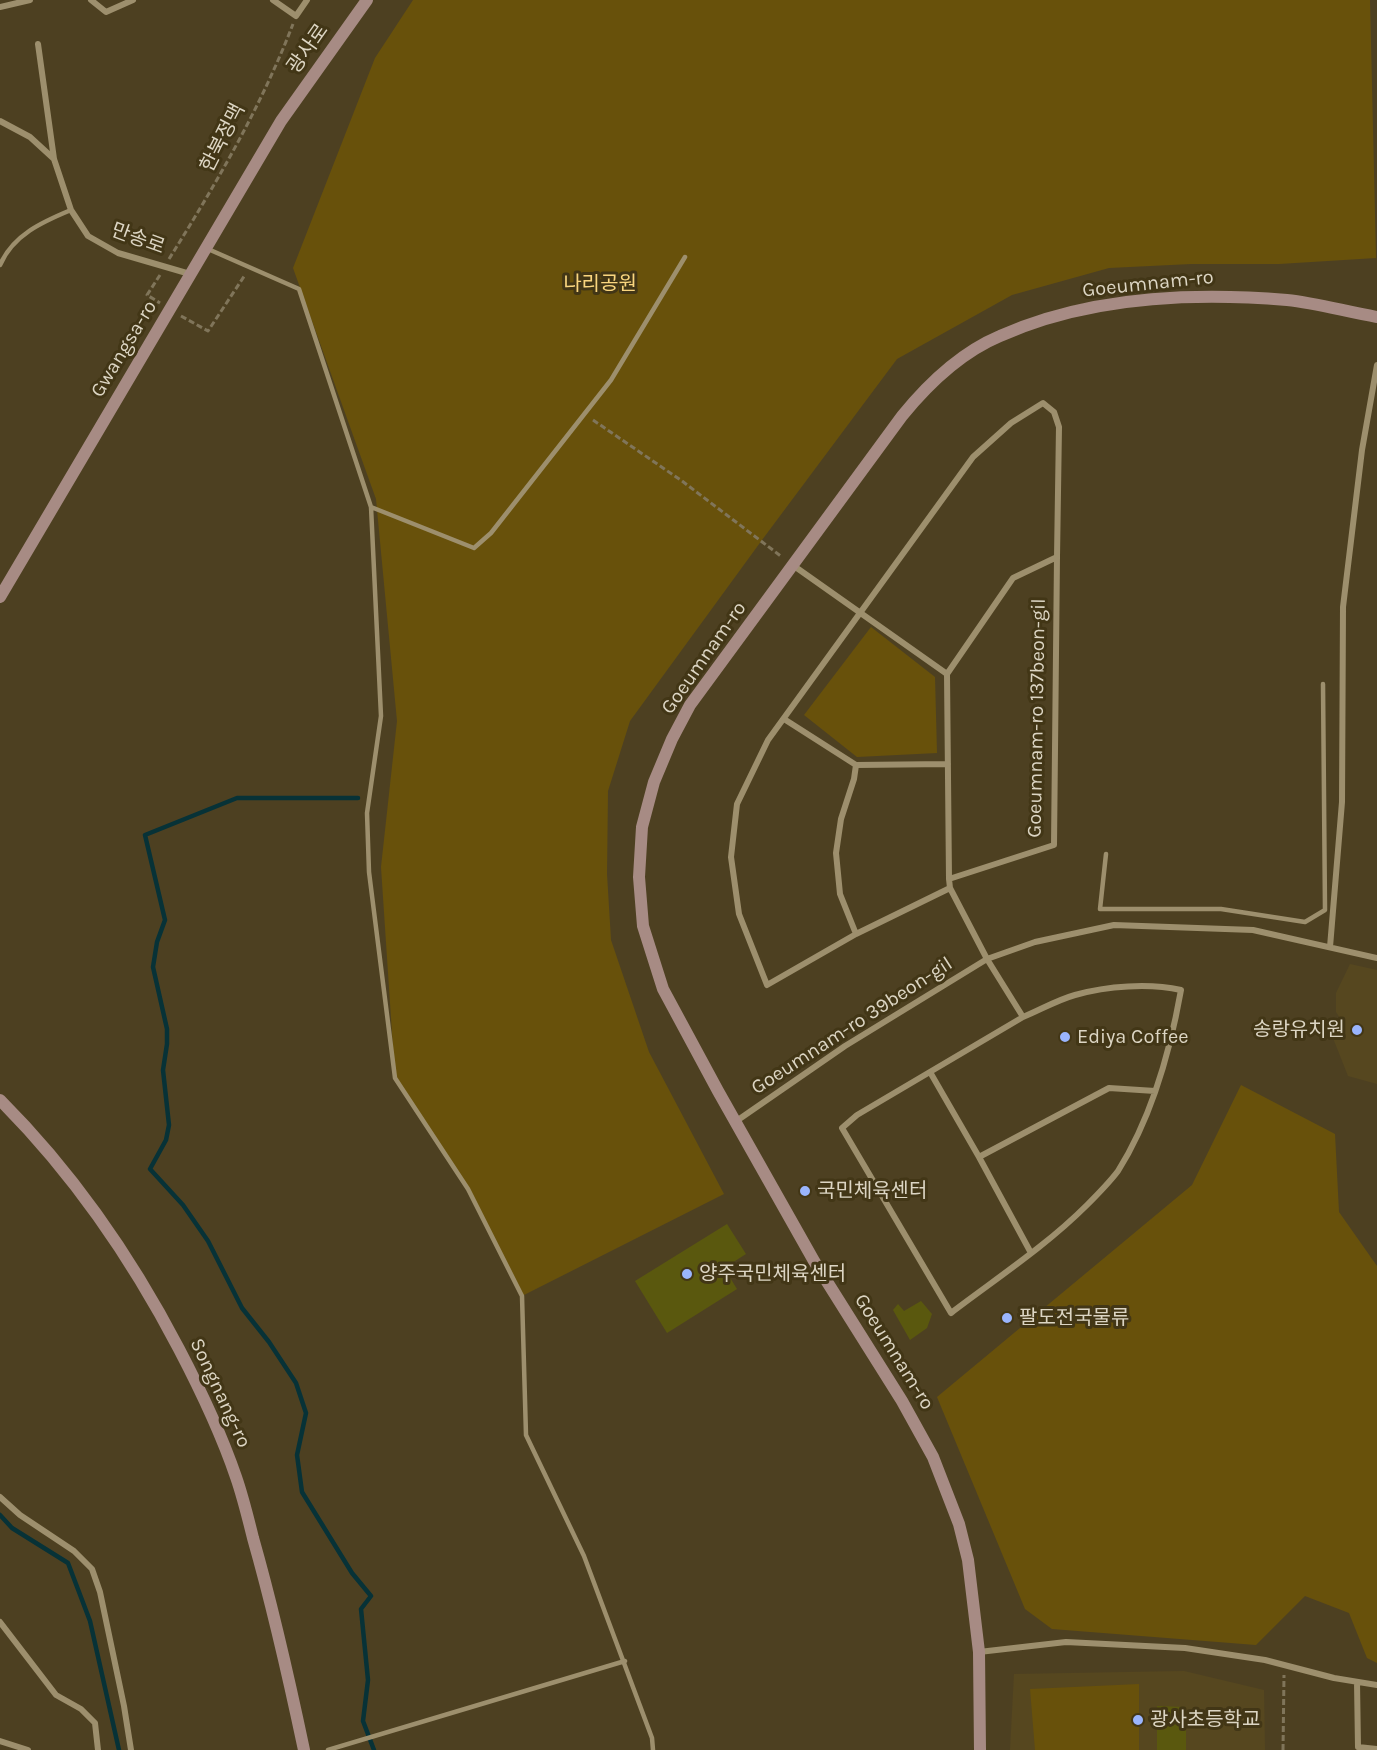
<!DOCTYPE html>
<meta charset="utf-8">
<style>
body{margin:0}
canvas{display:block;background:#4d4021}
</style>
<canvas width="1377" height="1750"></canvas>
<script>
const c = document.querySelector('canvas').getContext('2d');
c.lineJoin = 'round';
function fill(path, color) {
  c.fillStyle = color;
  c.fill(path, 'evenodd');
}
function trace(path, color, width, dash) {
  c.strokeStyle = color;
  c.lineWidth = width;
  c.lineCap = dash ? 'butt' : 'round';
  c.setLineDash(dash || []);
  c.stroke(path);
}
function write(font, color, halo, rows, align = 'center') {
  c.font = font + ' Karla,"Noto Sans KR",sans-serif';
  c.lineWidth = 6;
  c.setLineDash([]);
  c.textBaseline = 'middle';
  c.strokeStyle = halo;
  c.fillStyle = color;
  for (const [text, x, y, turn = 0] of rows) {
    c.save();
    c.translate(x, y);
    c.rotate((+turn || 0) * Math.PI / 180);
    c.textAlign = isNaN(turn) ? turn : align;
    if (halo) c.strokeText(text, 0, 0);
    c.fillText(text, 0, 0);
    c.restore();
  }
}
fill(new Path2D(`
 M1350,964L1377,970V1084L1348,1076L1333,1038L1342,1021L1336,1012V993Z
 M1184,1671L1264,1690L1265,1750H1010L1014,1674Z`), '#56471f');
fill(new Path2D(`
 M413,0H1370L1376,258L1279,264H1191L1109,268L1012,295L897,359L762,540L630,721L608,791L607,874L611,940L649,1052L724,1194L522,1296L468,1189L395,1078L381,867L397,721L376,499L293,268L375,58Z
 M871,627L935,677L937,753L857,757L804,715Z
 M1241,1085L1335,1134L1339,1212L1377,1266V1663L1367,1658L1349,1613L1305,1596L1256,1645L1052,1629L1025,1609L937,1397L1192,1185Z
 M1139,1684V1750H1035L1030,1689Z`), '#68510b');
trace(new Path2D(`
 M358,798H237L145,835L165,920L157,942L153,967L167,1029V1044L163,1070L169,1125L166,1140L150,1169L183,1205L208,1241L242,1308L269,1342L296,1383L306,1413L297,1455L302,1492L352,1573L371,1596L361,1609L368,1680L363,1721L374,1750
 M0,1515L12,1528L68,1563L90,1621L119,1750`), '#073237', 4.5);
fill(new Path2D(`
 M727,1224L746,1254L724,1268L737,1289L667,1333L635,1281Z
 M921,1301L932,1314L927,1328L910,1340L893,1310L898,1304L904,1311Z
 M1157,1706L1186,1707V1750H1157Z`), '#5a580e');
trace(new Path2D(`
 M169,259C216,184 261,107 293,24
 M160,275L147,295L160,303
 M181,316L208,331L245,275
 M593,420L682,481L782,557
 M1283,1750L1284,1675`), '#80755a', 3, [6, 3]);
trace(new Path2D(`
 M208,249L299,289L371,507L381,716L367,813L369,872L395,1078L468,1189L522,1296L526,1435L584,1556L652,1738L653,1750
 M0,265C13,235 42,222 71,210
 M371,507L474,548L491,533L611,380L685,257
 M1106,854L1100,909H1221L1305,922L1325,910L1323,684
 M328,1750L625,1661`), '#9d8f6d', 4.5);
trace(new Path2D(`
 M91,0L106,12L133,0
 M273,0L296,16L307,0
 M0,7L30,0
 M38,44L54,159L71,210L88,236L118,253L190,274
 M0,121L30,137L54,159
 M794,566L947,674
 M784,719L856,765L948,764
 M856,765L854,779L841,819L836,853L840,894L856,934
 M949,879L1054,845L1057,557L1013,578L947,674L949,879L950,888L987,959L1023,1017C1040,1010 1057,1000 1075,995C1107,986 1149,983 1181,990C1170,1052 1152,1117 1118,1171C1109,1183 1098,1194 1087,1205C1046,1246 997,1278 951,1313L842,1128L857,1115L1023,1017
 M950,888L856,934L767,985L739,914L731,857L737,804L768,740L973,457L1011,423L1043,403L1054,412L1059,427L1057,557
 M1330,947L1342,802L1343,607L1362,450L1377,365
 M930,1072L979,1157L1031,1253
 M735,1122L845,1046L987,959L1035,942L1114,925L1253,930L1377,958
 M979,1157L1109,1088L1155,1091
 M0,1497L20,1515L74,1551L92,1569L100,1592L124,1706L131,1750
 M0,1622L56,1695L81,1709L95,1723L98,1750
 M979,1652L1066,1642L1185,1648L1265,1660L1334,1678L1377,1685
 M1357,1682L1358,1747L1377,1749
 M0,1741L28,1750`), '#9d8f6d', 6);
trace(new Path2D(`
 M0,597L281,121L367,0
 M0,1100C74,1174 131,1257 179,1349C201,1391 221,1433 236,1477C243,1497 248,1518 253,1538C273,1608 289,1679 304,1750
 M980,1750L979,1652L968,1560L959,1524L933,1457L902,1401L814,1261L718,1091L663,989L643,926L639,877L642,827L654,782L672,739L690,705L902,416C928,384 962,352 1000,336C1089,296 1192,292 1287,300C1317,303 1347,312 1377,317`), '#a78b84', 12);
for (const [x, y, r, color] of [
 [1357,1030,6,"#9ab5fd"],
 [1065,1037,6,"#9ab5fd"],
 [805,1191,6,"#9ab5fd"],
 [687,1274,6,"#9ab5fd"],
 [1007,1318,6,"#9ab5fd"],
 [1138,1720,6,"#9ab5fd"]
]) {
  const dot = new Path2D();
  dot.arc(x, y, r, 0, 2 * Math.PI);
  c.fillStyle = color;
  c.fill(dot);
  trace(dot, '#423616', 2);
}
write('20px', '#dcd5c3', '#423616', [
 ["광사로",308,49,-55],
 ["한북정맥",223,138,-63],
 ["만송로",138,239,20],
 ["Goeumnam-ro",1148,284,-6],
 ["Gwangsa-ro",124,349,-59],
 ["Goeumnam-ro",704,658,-55],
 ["Goeumnam-ro 137beon-gil",1037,718,-89],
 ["Goeumnam-ro 39beon-gil",852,1026,-33],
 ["Goeumnam-ro",894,1352,58],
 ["Songnang-ro",220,1393,65]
]);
write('20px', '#fad67f', '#423616', [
 ["나리공원",600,284]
]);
write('20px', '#dcd5c3', '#423616', [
 ["송랑유치원",1345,1030,"right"],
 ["Ediya Coffee",1077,1037],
 ["국민체육센터",817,1191],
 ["양주국민체육센터",699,1274],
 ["팔도전국물류",1019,1318],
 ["광사초등학교",1150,1720]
], 'left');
</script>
